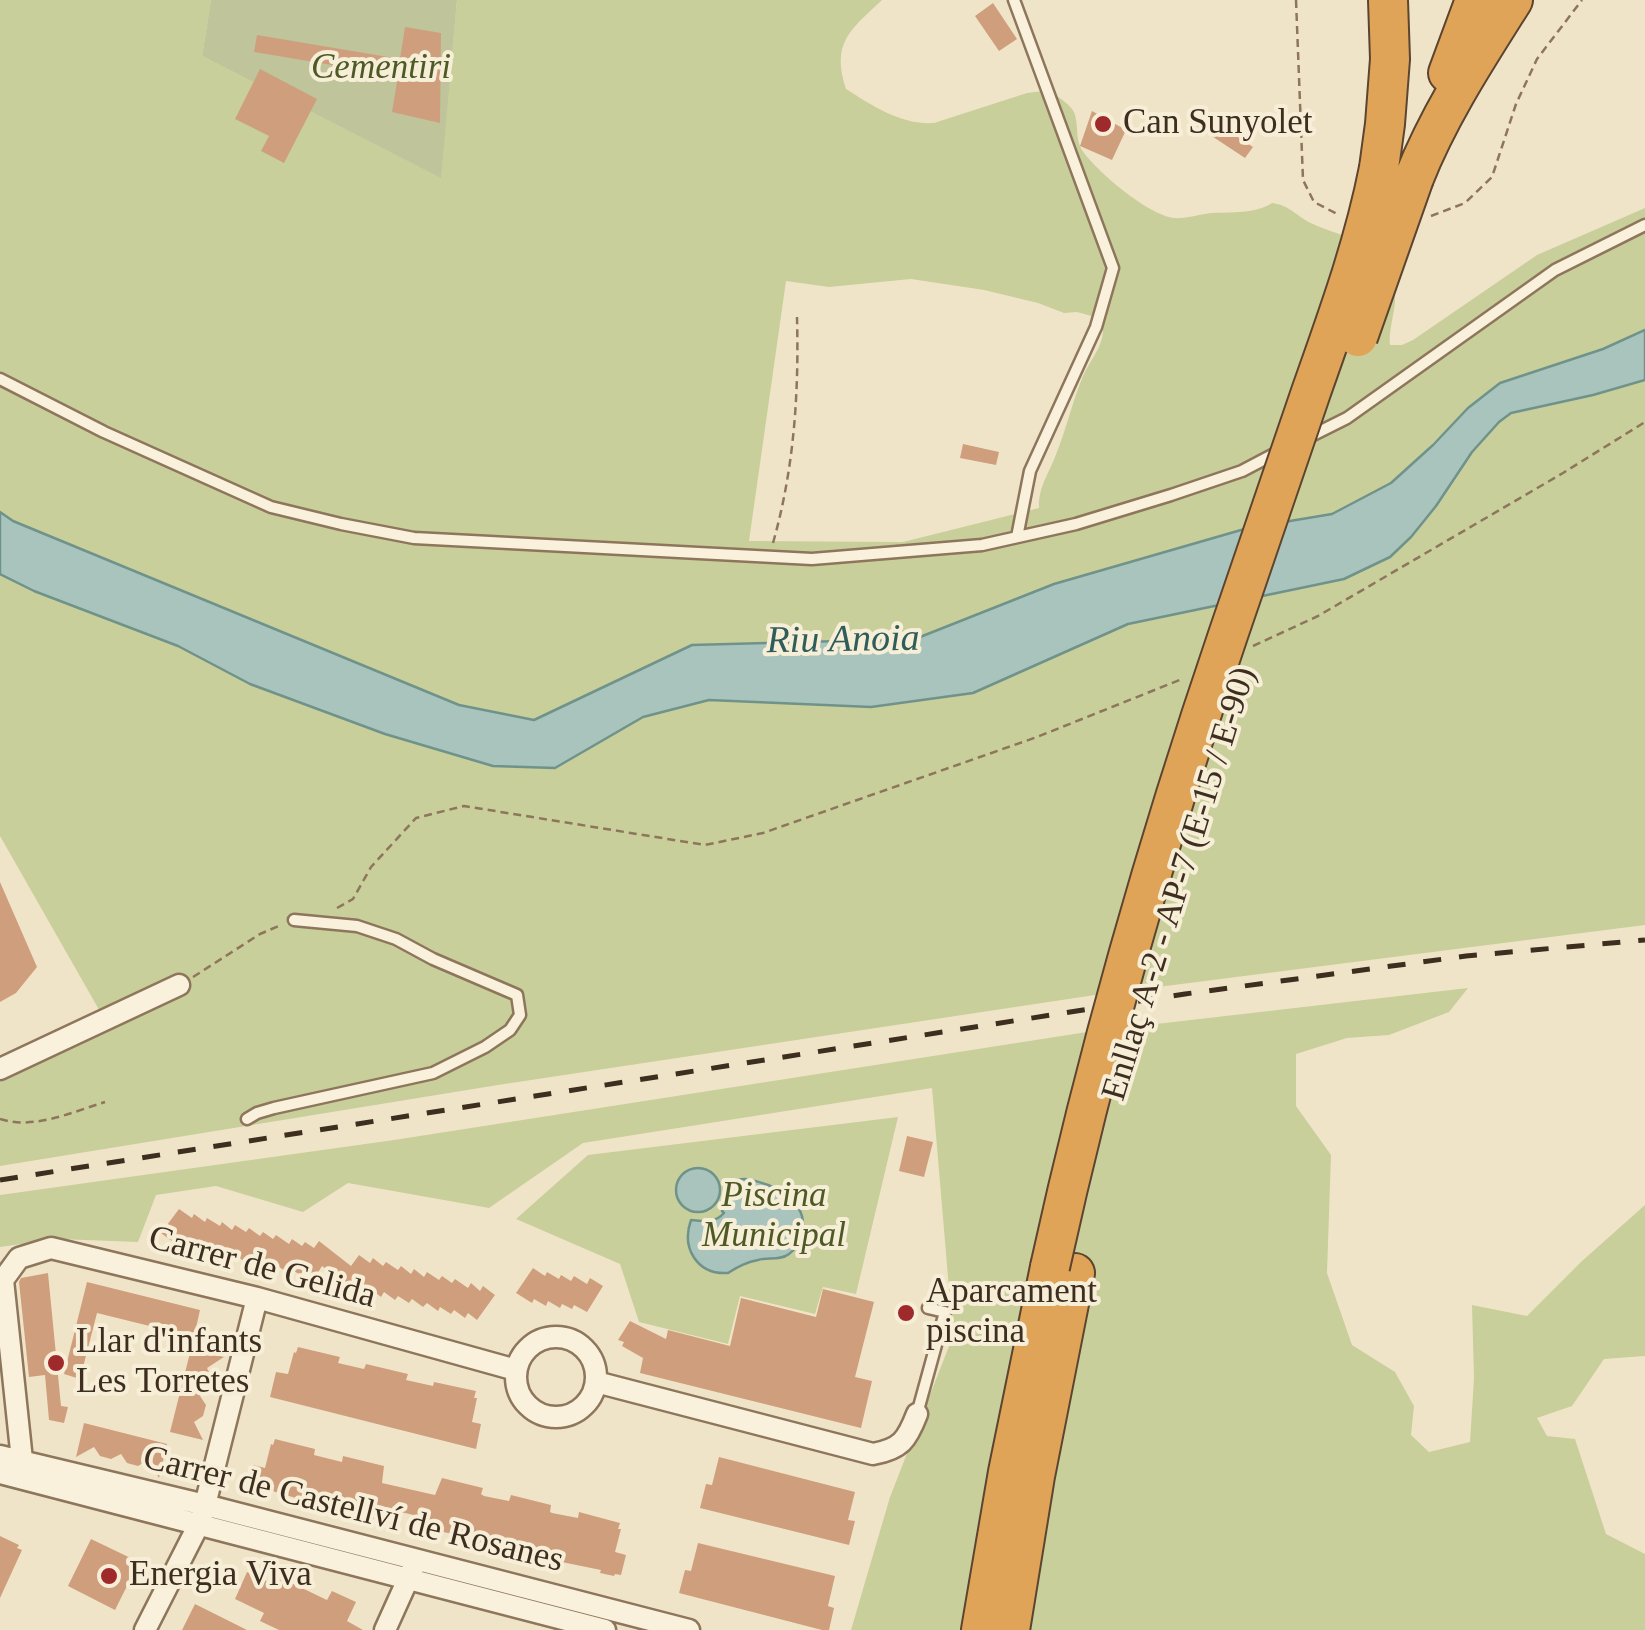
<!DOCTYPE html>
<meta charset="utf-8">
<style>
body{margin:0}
canvas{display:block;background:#f0e4c8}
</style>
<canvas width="1645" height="1630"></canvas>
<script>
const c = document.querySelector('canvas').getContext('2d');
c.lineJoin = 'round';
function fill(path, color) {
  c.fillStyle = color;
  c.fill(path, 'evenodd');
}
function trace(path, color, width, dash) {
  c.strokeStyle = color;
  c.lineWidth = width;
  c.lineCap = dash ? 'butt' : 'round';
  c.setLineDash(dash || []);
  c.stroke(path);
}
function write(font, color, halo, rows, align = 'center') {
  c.font = font + ' Georgia,serif';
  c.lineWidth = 8;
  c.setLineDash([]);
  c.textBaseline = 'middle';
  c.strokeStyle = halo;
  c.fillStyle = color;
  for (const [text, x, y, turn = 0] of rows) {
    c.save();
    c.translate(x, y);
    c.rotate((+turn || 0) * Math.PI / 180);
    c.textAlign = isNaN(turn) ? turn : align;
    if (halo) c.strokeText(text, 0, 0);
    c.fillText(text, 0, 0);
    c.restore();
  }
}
fill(new Path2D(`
 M0,0H211L202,56L440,177L457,0H882C850,30 831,43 846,89C873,106 901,125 934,123L1027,93C1028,93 1042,91 1043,91C1053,92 1069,103 1074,112C1079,124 1075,140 1082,150C1096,171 1148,215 1174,218C1186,219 1200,214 1212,213C1232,212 1255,214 1272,203C1290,205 1297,217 1313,224C1330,232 1357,238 1371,250C1378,256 1390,273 1393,282C1400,302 1388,325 1390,345H1402L1413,340L1537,255L1645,208V330L1603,349L1500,383L1468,408L1402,474L1381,490L1332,514L1248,528L1054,584L915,639L692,645L534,720L459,705L13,521L0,512ZM911,279L984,290L1038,303L1064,313L1077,312L1102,319C1107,343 1093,355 1083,376C1072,402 1066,431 1055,457C1048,475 1038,488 1039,508L903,542L749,541L786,281L829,287Z
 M1645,380V925L1095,995L498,1085L0,1166V1082L110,1029L0,836V574L34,591L178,646L250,684L385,734L555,768L643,717L709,700L871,707L973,693L1128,624L1344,579L1390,557L1411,537L1436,506L1472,452L1499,422L1511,413L1593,395Z
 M1468,988L1449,1012L1389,1035L1347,1038L1296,1054V1106L1331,1155L1327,1273L1352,1345L1395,1372L1414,1406L1411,1435L1429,1452L1470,1442L1474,1378L1472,1305L1527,1316L1582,1261L1645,1205V1356L1604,1359L1572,1406L1537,1418L1547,1436L1575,1439L1606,1534L1645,1554V1630H851L890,1497L953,1336L932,1088L583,1143L489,1208L348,1183L303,1212L216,1186L156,1195L138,1242L58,1239L0,1247V1195L394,1140L1087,1032Z
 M898,1117L856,1294L823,1287L815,1314L740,1296L728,1344L639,1322L620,1264L516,1219L588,1155Z`), '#c9cf9b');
fill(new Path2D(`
 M211,0H457L441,178L202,56Z`), '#bfc49a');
const water = new Path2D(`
 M1645,330V380L1593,395L1511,413L1499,422L1472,452L1436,506L1411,537L1390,557L1344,579L1128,624L973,693L871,707L709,700L643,717L555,768L493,766L385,734L250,684L178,646L34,591L0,574V512L13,521L459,705L534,720L692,645L915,639L1054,584L1248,528L1332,514L1391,483L1433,445L1468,408L1500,383L1603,349Z
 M676 1190a22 22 0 1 1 44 0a22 22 0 1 1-44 0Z
 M745,1179C772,1183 810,1200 802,1234C800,1241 795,1250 789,1254C780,1261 768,1257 758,1260C747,1262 737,1267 728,1273C697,1275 681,1248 691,1220C704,1221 714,1224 724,1213L722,1211L733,1180Z`);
fill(water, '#a9c4bc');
trace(water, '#6f938a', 2.5);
fill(new Path2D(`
 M993,3L1017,39L999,51L975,16Z
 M405,27L441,33L440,123L392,112L398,76L254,52L257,35L400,59Z
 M260,69L317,99L284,163L261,151L269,136L235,119Z
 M1092,111L1126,130L1112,160L1080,146Z
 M1202,113L1253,147L1245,158L1195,125Z
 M963,444L999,452L996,465L960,458Z
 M0,882L37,967L16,993L0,1002Z
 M907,1136L933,1142L924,1177L899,1171Z
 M179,1209L192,1218L194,1214L205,1222L207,1218L220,1226L222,1222L232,1230L235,1225L246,1232L249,1228L260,1236L263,1232L273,1239L276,1235L289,1244L292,1239L302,1246L305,1242L314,1248L319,1241L351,1266L359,1255L370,1263L373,1258L383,1266L386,1262L398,1270L401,1266L411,1274L414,1269L424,1277L427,1272L439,1280L442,1276L452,1283L455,1279L468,1288L471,1283L480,1291L483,1286L495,1295L477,1320L468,1313L465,1318L454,1310L451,1314L440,1307L438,1311L427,1303L423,1307L412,1299L409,1303L398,1296L395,1300L384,1292L381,1297L371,1289L368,1293L357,1285L354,1289L322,1266L314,1279L303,1271L300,1275L290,1268L287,1272L276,1265L273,1269L263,1261L260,1265L249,1258L245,1262L234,1254L231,1258L221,1251L218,1255L207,1247L204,1251L193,1244L190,1248L179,1240L176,1244L161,1233Z
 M533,1268L545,1276L547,1272L559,1279L561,1275L571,1281L574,1276L587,1284L590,1278L603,1286L587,1312L574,1305L572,1309L562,1304L560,1308L548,1301L546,1306L534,1299L532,1303L516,1293Z
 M48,1273L61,1406L68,1407L64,1423L49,1420L45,1375L29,1377L19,1282L21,1278Z
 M87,1282L200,1310L194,1337L97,1313L80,1379L64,1374Z
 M823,1289L874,1302L855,1377L872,1381L861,1428L640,1373L643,1358L622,1346L624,1342L618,1340L630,1321L666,1339L668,1330L730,1346L741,1298L816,1317Z
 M298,1347L340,1357L338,1363L364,1369L366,1364L408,1374L406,1380L433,1386L434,1382L476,1391L474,1398H477L472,1422L481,1424L476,1449L270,1397L276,1372L288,1374L294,1352L296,1353Z
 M191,1349L224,1357L207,1368L212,1378L209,1389L200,1396L206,1405L203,1416L194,1422L203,1440L170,1432Z
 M84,1423L167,1444L159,1478L148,1460L138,1466L127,1463L121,1454L111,1459L100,1456L94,1447L76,1457Z
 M275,1439L315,1449L314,1455L342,1462L343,1456L384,1466L382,1483L435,1495L442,1478L483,1488L481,1494L484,1496L509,1501L511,1495L551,1505L550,1512L552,1513L578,1518L579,1512L620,1523L618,1529H621L615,1552L626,1555L621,1575L615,1574L614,1576L600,1573L601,1570L532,1556L533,1553L463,1539L464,1536L422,1528V1526L416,1524L418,1516L388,1509L385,1519L379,1518L378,1520L364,1517L365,1514L337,1507L336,1510L269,1490L268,1492L254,1489L255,1487L248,1485L253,1465L265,1468L271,1444L273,1445Z
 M719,1457L855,1492L848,1520L855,1521L849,1545L700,1508L706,1484L712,1485Z
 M0,1536L19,1545L17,1548L22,1550L0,1598Z
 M91,1539L139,1562L115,1610L68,1586Z
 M698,1543L835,1576L828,1606L834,1608L829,1630H822L679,1593L685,1570L691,1571Z
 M247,1572L277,1586L281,1578L327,1600L332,1591L356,1602L347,1621L363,1630H279L260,1621L264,1613L235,1599Z
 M195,1604L247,1630H182Z`), '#cf9f7d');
const service = new Path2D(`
 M1014,0L1113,268L1096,327L1030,471L1017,537
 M0,379L104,432L271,507L341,524L414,538L812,559L982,545L1076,524L1171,495L1242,471L1280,451
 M1309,437L1347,418L1555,270L1645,225
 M247,1119L257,1113L274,1108L433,1073L485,1047L510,1030L520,1015L517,995L433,959L396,939L357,926L294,920
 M917,1414L945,1312L928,1308`);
const minor = new Path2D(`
 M0,1069L179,985
 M0,1280H3L19,1258L51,1248L257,1298L516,1370
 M3,1280L22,1460
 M516 1377a40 40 0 1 1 80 0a40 40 0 1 1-80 0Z
 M596,1382L873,1454C901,1449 907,1440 917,1414
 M0,1456L205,1505L689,1630
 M0,1473L605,1630
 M145,1630L199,1524L205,1505L257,1298
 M385,1630L413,1568`);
const motorway = new Path2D(`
 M1448,73L1475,0
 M1379,168L1385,124L1390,59L1388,0
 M1414,178C1439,115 1477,57 1513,0
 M981,1630L1008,1472L1050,1267
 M1010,1630L1035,1476L1075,1273`);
trace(service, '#8d765c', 15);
trace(minor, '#8d765c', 25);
trace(motorway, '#5b4430', 42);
trace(new Path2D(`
 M1296,0L1303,180L1314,202L1339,215
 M1431,216L1465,203L1492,177L1516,104L1537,59L1582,0
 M773,543C794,469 799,394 797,317
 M1253,646L1318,616L1563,473L1645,422
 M337,908L353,899L371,867L416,818L464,806L705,845L763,833L1037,737L1182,679
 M193,977L260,934L281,925
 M0,1119C34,1130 72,1112 105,1102`), '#8d765c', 2.5, [8, 5]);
trace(service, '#faf1dc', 10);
trace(minor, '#faf1dc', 20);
trace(motorway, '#e0a458', 38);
trace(new Path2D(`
 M0,1180L1185,994L1466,956L1645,940`), '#3d2e20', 5, [18, 18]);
const motorwayBridge = new Path2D(`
 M1358,337L1414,178
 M1050,1267C1097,1053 1157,843 1228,635C1256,554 1283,473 1311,392C1337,318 1364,245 1379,168`);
trace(motorwayBridge, '#5b4430', 42, []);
trace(motorwayBridge, '#e0a458', 38);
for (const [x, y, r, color] of [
 [1103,124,10,"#9e2a2b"],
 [906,1313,10,"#9e2a2b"],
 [56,1363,10,"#9e2a2b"],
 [109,1576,10,"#9e2a2b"]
]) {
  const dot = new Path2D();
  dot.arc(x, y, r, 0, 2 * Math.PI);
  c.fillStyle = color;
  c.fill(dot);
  trace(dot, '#f7eed8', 4);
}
write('italic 35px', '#4d5a26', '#f7eed8', [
 ["Cementiri",381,69],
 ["Piscina",774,1197],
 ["Municipal",774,1237]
]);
write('35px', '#3d2e20', '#f7eed8', [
 ["Can Sunyolet",1123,124],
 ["Aparcament",926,1293],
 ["piscina",926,1333],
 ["Llar d'infants",76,1343],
 ["Les Torretes",76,1383],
 ["Energia Viva",129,1576]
], 'left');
write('35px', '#3d2e20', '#f7eed8', [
 ["Enllaç A-2 - AP-7 (E-15 / E-90)",1180,884,-73],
 ["Carrer de Gelida",262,1268,15],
 ["Carrer de Castellví de Rosanes",353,1510,14]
]);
write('italic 38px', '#2f5d5a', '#f7eed8', [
 ["Riu Anoia",843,641,-1]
]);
</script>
